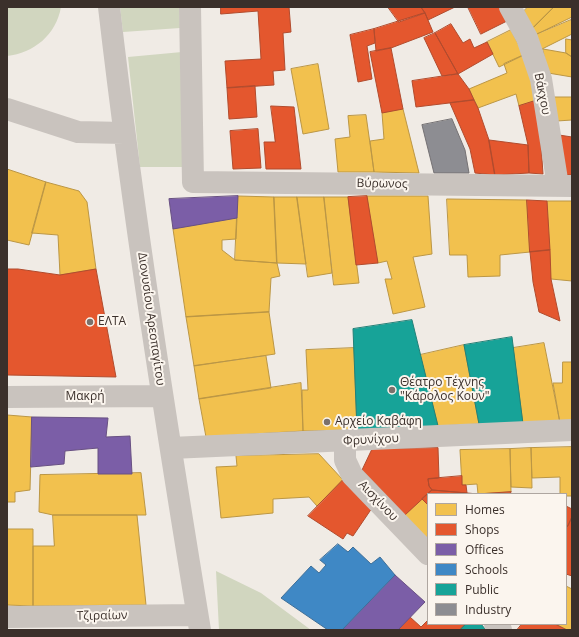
<!DOCTYPE html>
<meta charset="utf-8">
<style>
body{margin:0}
#map{position:relative;width:579px;height:637px;overflow:hidden;background:#f0ebe5;font-family:"Open Sans",sans-serif}
canvas{display:block}
.frame{position:absolute;inset:0;border:8px solid #3b302b;pointer-events:none}
.legend{position:absolute;left:427px;top:493px;width:140px;height:132px;box-sizing:border-box;background:#fbf5ee;border:1px solid #aea6a0;margin:0;padding:5px 7px;list-style:none;font-size:12px;color:#3b302b}
.legend li{display:flex;align-items:center;gap:8px;height:20px}
.legend b{width:20px;border:1px solid #aea6a0}
</style>
<div id="map">
<canvas width="579" height="637"></canvas>
<div class="frame"></div>
<ul class="legend">
<li><b style="height:11px;background:#f2c14e"></b>Homes</li>
<li><b style="height:11px;background:#e4572e"></b>Shops</li>
<li><b style="height:11px;background:#7b5ea7"></b>Offices</li>
<li><b style="height:11px;background:#3f88c5"></b>Schools</li>
<li><b style="height:11px;background:#17a398"></b>Public</li>
<li><b style="height:11px;background:#8d8d92"></b>Industry</li>
</ul>
</div>
<script>
const c = document.querySelector('canvas').getContext('2d');
c.lineJoin = 'round';
function fill(path, color) {
  c.fillStyle = color;
  c.fill(path, 'evenodd');
}
function trace(path, color, width, dash) {
  c.strokeStyle = color;
  c.lineWidth = width;
  c.lineCap = dash ? 'butt' : 'round';
  c.setLineDash(dash || []);
  c.stroke(path);
}
function write(font, color, halo, rows, align = 'center') {
  c.font = font + ' "Open Sans",sans-serif';
  c.lineWidth = 4;
  c.setLineDash([]);
  c.textBaseline = 'middle';
  c.strokeStyle = halo;
  c.fillStyle = color;
  for (const [text, x, y, turn = 0] of rows) {
    c.save();
    c.translate(x, y);
    c.rotate((+turn || 0) * Math.PI / 180);
    c.textAlign = isNaN(turn) ? turn : align;
    if (halo) c.strokeText(text, 0, 0);
    c.fillText(text, 0, 0);
    c.restore();
  }
}
fill(new Path2D(`
 M7,7H61C56,35 34,53 7,56Z
 M120,7H179L180,28L123,32Z
 M182,52L183,167H140L128,57Z
 M216,571L261,593L311,630H219Z`), '#d1d6bf');
const homes = new Path2D(`
 M528,7H554L531,30L522,13Z
 M554,7H572V17L533,36L531,30Z
 M571,20L572,23V34L540,50L533,36Z
 M511,30L524,55L499,67L487,42Z
 M566,39L572,40V57L566,53Z
 M543,49L566,53L572,57V77L548,73Z
 M524,55L538,100L519,106L516,94L478,108L469,89L507,73L504,64Z
 M318,64L329,129L303,134L291,69Z
 M554,97H572V120L557,121Z
 M403,109L419,173L374,172L370,141L384,139L382,113Z
 M366,115L374,172H338L335,139L350,137L348,116Z
 M7,169L46,182L29,245L7,240Z
 M46,182L79,191L87,202L96,269L60,275L58,235L32,233Z
 M238,196L274,197L277,263L235,260Z
 M367,196H428L432,254L413,257L425,307L393,314L385,279H392L387,261L378,263Z
 M274,197H297L306,264L277,263Z
 M297,197H324L332,273L308,277Z
 M324,197H348L359,283L334,285Z
 M447,199L527,200L530,252L500,255V276L468,277L467,255H450Z
 M547,201H572V281L551,279Z
 M237,218L236,239L222,240V250L235,260L277,263L280,276L271,278L269,312L186,317L173,229Z
 M269,312L275,354L194,366L186,317Z
 M544,343L560,423L523,424L513,348Z
 M464,345L479,424L438,426L420,355Z
 M354,348L357,430L303,431L302,390H308L306,350Z
 M266,356L271,388L199,399L194,366Z
 M563,362H572V423H560L553,383H562Z
 M301,383L303,431L206,437L199,399Z
 M7,415L32,417L30,490L15,492V502H7Z
 M572,447V496H566V494H560V477L532,478L531,448Z
 M531,448L532,488L511,487L510,449Z
 M510,449L511,492L478,494L477,484L462,485L460,450Z
 M319,454L343,480L317,506L309,497L273,499V513L221,518L216,467L237,466L236,456Z
 M141,473L146,515H53L39,512L40,475Z
 M422,499L428,505V536L426,538L405,515Z
 M53,515H137L146,605L33,606V546H54Z
 M7,529H33V606L7,605Z
 M566,586L572,589V630H567L555,624H566Z`);
fill(homes, '#f2c14e');
trace(homes, '#bb9644', 1);
const shops = new Path2D(`
 M221,7H289L291,32L283,33L285,70L273,71L274,85L227,88L225,61L261,59L258,11L221,14Z
 M388,7H421L425,13L399,22Z
 M421,7H455L428,20L425,13Z
 M468,7H500L507,21L481,34Z
 M425,13L433,32L391,48L376,51L374,29Z
 M451,24L463,43L470,39L474,48L487,42L493,54L458,74L435,33Z
 M374,29L375,43L367,46L372,79L358,82L350,35Z
 M435,33L458,74L442,76L424,38Z
 M391,48L403,109L382,113L370,52Z
 M458,74L469,89L474,100L416,107L412,81Z
 M255,86L257,117L229,119L227,88Z
 M474,100L478,108L489,140L495,175L475,173L470,149L450,103Z
 M538,100L543,174L529,173L528,145L519,106Z
 M271,106L294,107L301,169H266L264,142H275Z
 M258,129L261,168L233,169L230,131Z
 M559,135L572,137V175H566Z
 M489,140L528,145L529,173L495,175Z
 M367,196L378,263L356,265L348,197Z
 M527,200L547,201L550,250L530,252Z
 M550,250L551,279L560,321L539,312L533,282L530,252Z
 M7,269H18L60,275L96,269L116,377L7,375Z
 M438,448L439,478L428,479L429,486L432,490L405,515L362,470L372,449Z
 M462,476V485H466L467,493L432,490L429,486L428,479Z
 M343,480L372,508L353,536L347,533L343,539L308,516Z
 M432,490L467,493L478,494H428V505L422,499Z
 M511,492L510,494H478Z
 M566,506L572,509V517L568,526H566Z
 M572,517V576L566,574V530Z
 M410,617L421,627L428,620V624H466L460,630H398Z
 M522,624H555L567,630H517Z`);
fill(shops, '#e4572e');
trace(shops, '#b14b2d', 1);
const offices = new Path2D(`
 M238,196L237,218L173,229L169,199Z
 M32,417L108,418L106,437L130,436L132,474H98V448L65,451L64,464L31,467Z
 M395,575L425,602L398,630H342Z`);
fill(offices, '#7b5ea7');
trace(offices, '#685082', 1);
const schools = new Path2D(`
 M338,544L348,552L353,547L371,564L380,557L395,575L342,630H328L281,598L311,566L319,573L326,565L320,560Z`);
fill(schools, '#3f88c5');
trace(schools, '#3e6e97', 1);
const public = new Path2D(`
 M412,320L438,426L357,430L353,329Z
 M512,337L523,424H479L464,345Z
 M466,624H481L486,630H460Z`);
fill(public, '#17a398');
trace(public, '#228077', 1);
const industry = new Path2D(`
 M452,119L465,150L469,173H434L422,125Z`);
fill(industry, '#8d8d92');
trace(industry, '#747173', 1);
trace(new Path2D(`
 M109,7C133,215 166,423 200,630
 M190,7L193,182L572,186
 M510,7L527,38L541,79L558,186
 M7,109L78,132L124,133
 M7,397L162,396
 M345,441V460L352,475L428,554
 M171,448L572,430
 M7,617L197,615
 M495,624L501,630`), '#c9c3be', 22);
for (const [x, y, r, color] of [
 [90,322,4,"#7a716c"],
 [392,390,4,"#7a716c"],
 [327,422,4,"#7a716c"]
]) {
  const dot = new Path2D();
  dot.arc(x, y, r, 0, 2 * Math.PI);
  c.fillStyle = color;
  c.fill(dot);
  trace(dot, '#fbf5ee', 1.5);
}
write('12px', '#3b302b', '#fbf5ee', [
 ["Βάκχου",542,94,79],
 ["Βύρωνος",382,184,1],
 ["Διονυσίου Αρεοπαγίτου",151,319,82],
 ["Μακρή",85,397],
 ["Φρυνίχου",371,440,-3],
 ["Αισχίνου",378,501,46],
 ["Τζιραίων",102,616,-1]
]);
write('12px', '#3b302b', '#fbf5ee', [
 ["ΕΛΤΑ",98,322],
 ["Θέατρο Τέχνης",400,383],
 ["\"Κάρολος Κουν\"",400,397],
 ["Αρχείο Καβάφη",335,422]
], 'left');
</script>
